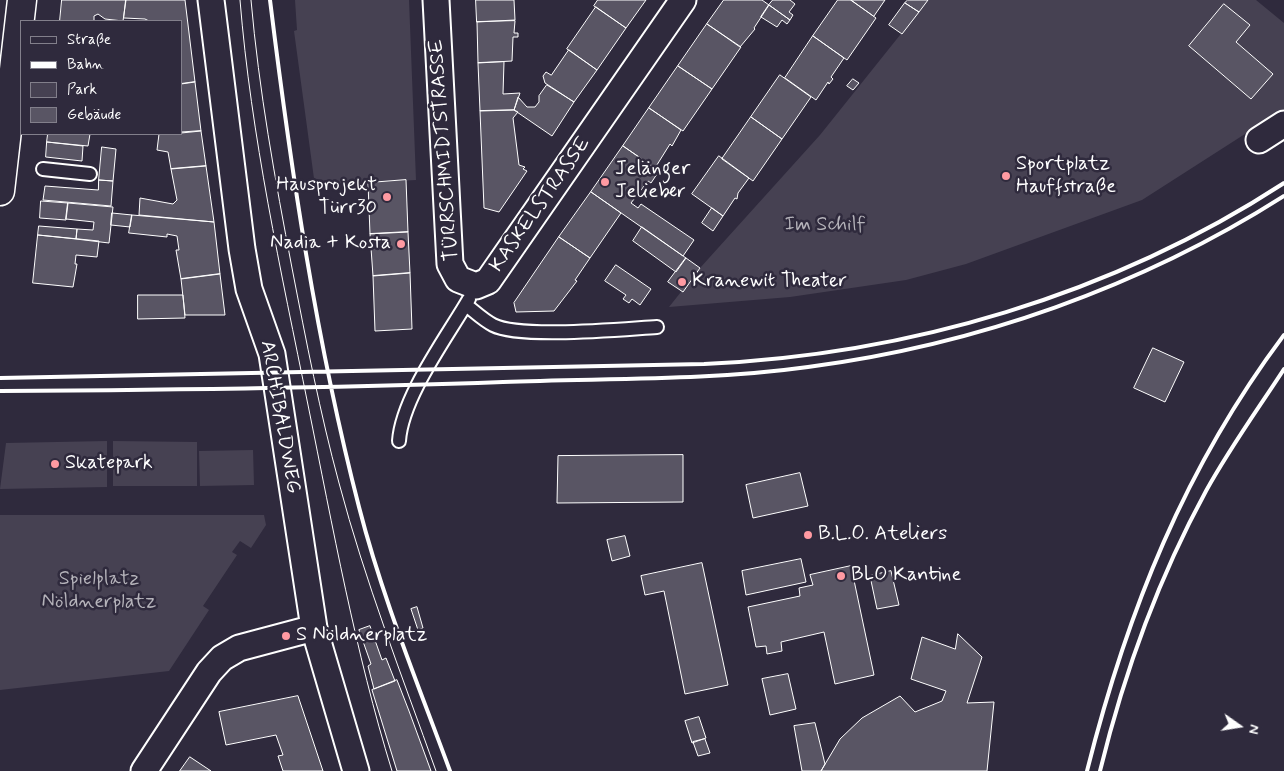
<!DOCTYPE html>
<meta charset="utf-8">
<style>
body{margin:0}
#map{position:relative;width:1284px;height:771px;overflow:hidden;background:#2f2a3d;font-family:Mynerve,sans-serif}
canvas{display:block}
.legend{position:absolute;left:20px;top:20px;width:162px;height:115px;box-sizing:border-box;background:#2f2a3d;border:1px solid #827f8b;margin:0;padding:6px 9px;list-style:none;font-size:15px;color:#fff}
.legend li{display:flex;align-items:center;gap:10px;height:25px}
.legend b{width:25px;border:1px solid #827f8b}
.north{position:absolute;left:1214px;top:701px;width:50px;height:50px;-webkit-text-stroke:4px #2f2a3d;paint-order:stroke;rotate:103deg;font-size:14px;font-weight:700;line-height:20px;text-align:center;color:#fff}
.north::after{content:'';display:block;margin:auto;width:18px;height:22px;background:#fff;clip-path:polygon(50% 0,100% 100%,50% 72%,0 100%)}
</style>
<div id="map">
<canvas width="1284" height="771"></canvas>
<ul class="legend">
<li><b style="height:6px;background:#2f2a3d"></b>Straße</li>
<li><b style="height:6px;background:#fff"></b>Bahn</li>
<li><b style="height:14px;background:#464152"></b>Park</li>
<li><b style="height:14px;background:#595564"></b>Gebäude</li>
</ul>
<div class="north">N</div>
</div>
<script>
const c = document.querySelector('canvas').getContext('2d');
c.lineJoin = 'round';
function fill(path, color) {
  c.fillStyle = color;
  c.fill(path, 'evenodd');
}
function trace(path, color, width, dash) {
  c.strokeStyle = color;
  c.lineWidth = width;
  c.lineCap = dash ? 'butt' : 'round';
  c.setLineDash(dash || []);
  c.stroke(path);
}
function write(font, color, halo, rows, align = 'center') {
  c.font = font + ' Mynerve,sans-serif';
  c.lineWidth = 5;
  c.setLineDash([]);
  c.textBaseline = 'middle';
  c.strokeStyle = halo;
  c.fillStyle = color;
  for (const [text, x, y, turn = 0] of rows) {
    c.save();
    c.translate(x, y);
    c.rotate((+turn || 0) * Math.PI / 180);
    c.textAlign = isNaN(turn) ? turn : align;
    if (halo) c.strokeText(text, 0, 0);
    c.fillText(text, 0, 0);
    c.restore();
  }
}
fill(new Path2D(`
 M295,0H409L416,180L315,186L294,31L297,30Z
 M928,0H1256L1284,23V109L1142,200L966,264L906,280L790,297L669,307L700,268L820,135Z
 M107,441V487L0,489L6,443Z
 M113,441L197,442V486H113Z
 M253,450L254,485L200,486L199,451Z
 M0,515H264L266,525L251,548L240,541L232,552L237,555L203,606L209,610L169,671L0,690Z`), '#464152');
const building = new Path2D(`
 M62,0H126L123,21L105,19L98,14L94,16V21H60Z
 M126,0H185L195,82L181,84V21H149L145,19L124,18Z
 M476,0H514L515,20L477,22Z
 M598,0H646L626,28L594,6Z
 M724,0H762L769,5L754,28L755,29L740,47L707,24Z
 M773,0H790L795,4L789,12L793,15L790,20L769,5Z
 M838,0H851L876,18L847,60L813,36Z
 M851,0H885L874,16Z
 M908,0H928L919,12L905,3Z
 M905,3L919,12L902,34L889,25Z
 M1224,4L1250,25L1236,42L1273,74L1251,99L1189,46Z
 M769,5L790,20L787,24L782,20L777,27L761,17Z
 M596,7L626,28L597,70L567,49Z
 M515,21L514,33H518V37H513L512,61L478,63L477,22Z
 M707,24L741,47L712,89L678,66Z
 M813,36L844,58L831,77L833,79L829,84L828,82L816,100L785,78Z
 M569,50L597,70L574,102L545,83L543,76L546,72L551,75Z
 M504,62L503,94L520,93L514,110L480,111L478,63Z
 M678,66L712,89L683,131L649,108Z
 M780,75L811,97L782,139L751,117Z
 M853,79L859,83L853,90L847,86Z
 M195,82L201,131L181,133V84Z
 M547,85L574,102L552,136L514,110L518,97L527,107H535L539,102V96Z
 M649,108L681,130L672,146L670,144L655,168L623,146Z
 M514,110L518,112L513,118L519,165L525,167L523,169L527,171L499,212L484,208L480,111Z
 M751,117L782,139L753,181L722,159Z
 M201,131L206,166L171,169L168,152L157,150L159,134Z
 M48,134H90L88,146L47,142Z
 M47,142L83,146L82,161L46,157Z
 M623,146L659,171L651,183L648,181L631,203L638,208L641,204L694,240L683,256L591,192Z
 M102,147L116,149L113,181L99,180Z
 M719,156L749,178L738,193L737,199L735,198L723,216L692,194Z
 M206,166L214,222L139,215L140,198L173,204L177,200L171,169Z
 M99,180L113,181L111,206L43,200L45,186L98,190Z
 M406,180L408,232L370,234L368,183Z
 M591,192L621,213L590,258L559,237Z
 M41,201L68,203L66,220L40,218Z
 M68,203L113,207L109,243L76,239L77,229L93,230L94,222L66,219Z
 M712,208L723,216L713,231L702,223Z
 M112,213L132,215L130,227L111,225Z
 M132,215L214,222L220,274L181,279L176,250H179L177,236L167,234V237L129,233Z
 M39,226L77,229L76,239L38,235Z
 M642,227L686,258L676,272L633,241Z
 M408,232L410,273L373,276L370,234Z
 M38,235L99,241L97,257L76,255L75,264H77L73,287L33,283Z
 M559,237L590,258L575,280L577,281L554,311L516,312L514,303Z
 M686,258L700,268L683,292L668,282Z
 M616,265L651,289L640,305L632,299L629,303L623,299L626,295L605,281Z
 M410,273L412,329L375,331L373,276Z
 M220,274L225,315H185L181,279Z
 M138,295H183L185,318L138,319Z
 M1153,348L1184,362L1165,402L1134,388Z
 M683,455V502L557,503L558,456Z
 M800,473L808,506L753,518L746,485Z
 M625,536L630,556L612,561L607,540Z
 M801,559L806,582L746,595L742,571Z
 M702,563L728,685L685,694L664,591L645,595L641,576Z
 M851,566L874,675L835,684L824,632L781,642L782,651L767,654L766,646L756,647L748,607L800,596L799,588L813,585L810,575Z
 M891,571L899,605L877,609L870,576Z
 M417,607L423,628L418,630L411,609Z
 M370,626L382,660L386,658L395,681L374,689L368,666L371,664L359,630Z
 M958,634L982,657L967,703L994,702L987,771H821L840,739L862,718L900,696L915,712L942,701L946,691L911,679L922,637L955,649Z
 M788,674L796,709L770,715L762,679Z
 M397,680L409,711L431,771H397L372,690Z
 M298,696L323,771H283L278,756L283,755L276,735L226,745L219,712Z
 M699,717L706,738L692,743L685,721Z
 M815,723L825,764L821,771H802L794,726Z
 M705,739L710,753L698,756L693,742Z
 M190,757L211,771H180Z`);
fill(building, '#595564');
trace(building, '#fff', 1);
const lane = new Path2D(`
 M43,169L90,174
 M466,305C474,311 483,320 493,325C520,339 623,329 657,327
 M399,441C402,397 447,337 469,299`);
const street = new Path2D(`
 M211,0L242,249L249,289L272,354L314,628L356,771
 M436,0L450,264L458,279L476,286L488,281L683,0
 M1259,140L1284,124
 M144,771L209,672L222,658L239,648L314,628`);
const secondary = new Path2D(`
 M0,191L22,0`);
trace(lane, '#fff', 16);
trace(street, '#fff', 29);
trace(secondary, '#fff', 31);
trace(lane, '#2f2a3d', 12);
trace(street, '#2f2a3d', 25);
trace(secondary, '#2f2a3d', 28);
trace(new Path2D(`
 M240,0C251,136 281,271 308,405C333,528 355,651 392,771
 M251,0C259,91 275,179 292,268C306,340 320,413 339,483C365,581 402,676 436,771`), '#fff', 1);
trace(new Path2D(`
 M270,0C291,170 316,341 359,507C382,597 418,684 450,771
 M0,378L704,364C908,355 1112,295 1284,183
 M0,391C168,390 336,388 503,382C604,378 707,381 808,367C976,345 1141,287 1284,196
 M1087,771C1127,612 1185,467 1284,335
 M1100,771C1124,673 1158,579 1206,491C1229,449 1258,409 1284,369`), '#fff', 4);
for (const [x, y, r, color] of [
 [1006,176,5,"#ff9aa2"],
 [605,182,5,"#ff9aa2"],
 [387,197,5,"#ff9aa2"],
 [401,244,5,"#ff9aa2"],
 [682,282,5,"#ff9aa2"],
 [55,464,5,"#ff9aa2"],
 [808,535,5,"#ff9aa2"],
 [841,576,5,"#ff9aa2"],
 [286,636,5,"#ff9aa2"]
]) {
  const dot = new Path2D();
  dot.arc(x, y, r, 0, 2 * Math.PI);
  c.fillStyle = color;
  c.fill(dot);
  trace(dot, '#2f2a3d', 2);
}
write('20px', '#fff', '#2f2a3d', [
 ["TÜRRSCHMIDTSTRASSE",445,150,-94],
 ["KASKELSTRASSE",541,205,-55],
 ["ARCHIBALDWEG",279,417,80]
]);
write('20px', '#fff', '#2f2a3d', [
 ["Sportplatz",1016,165],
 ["Hauffstraße",1016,188],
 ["Jelänger",615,170],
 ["Jelieber",615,193],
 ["Hausprojekt",377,186,"right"],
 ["Türr30",377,209,"right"],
 ["Nadia + Kosta",391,244,"right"],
 ["Kranewit Theater",692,282],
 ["Skatepark",65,464],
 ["B.L.O. Ateliers",818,535],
 ["BLO Kantine",851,576],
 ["S Nöldnerplatz",296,636]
], 'left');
write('20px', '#b5b3ba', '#2f2a3d', [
 ["Im Schilf",825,226],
 ["Spielplatz",99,580],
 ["Nöldnerplatz",99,603]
]);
</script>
